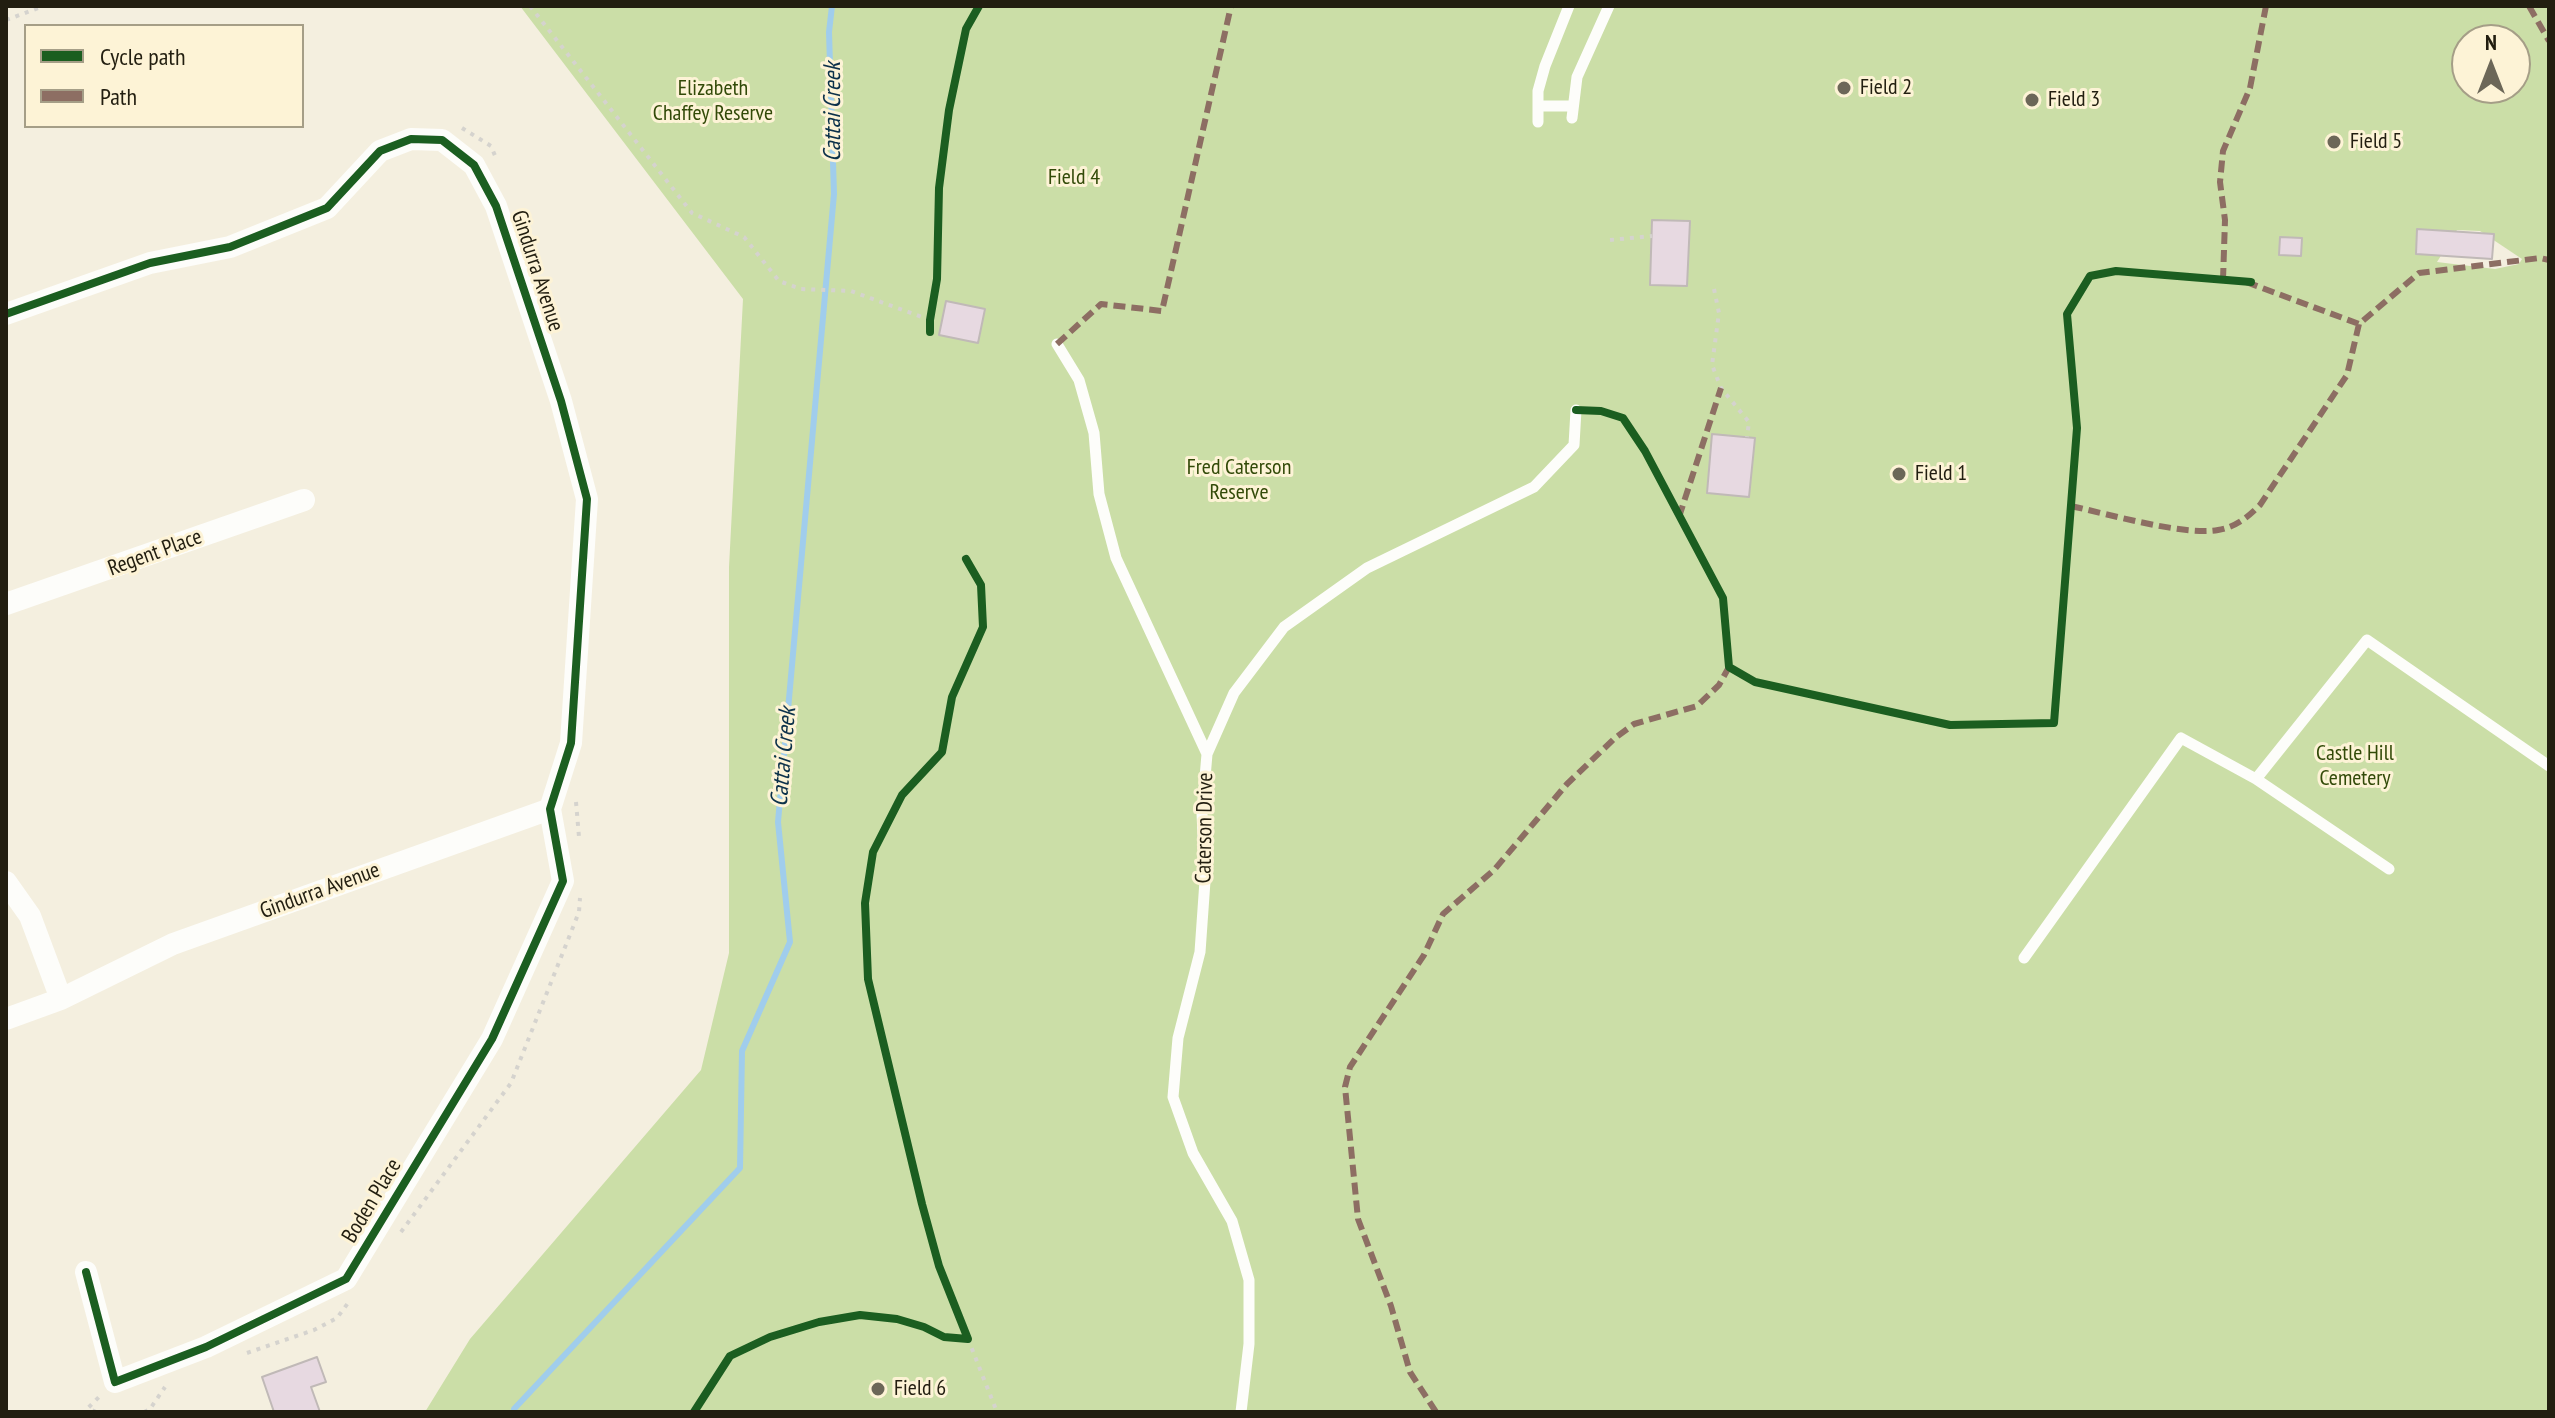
<!DOCTYPE html>
<style>
body{margin:0}
#map{position:relative;width:2555px;height:1418px;overflow:hidden;background:#f4efdf;font-family:"PT Sans Narrow",sans-serif}
canvas{display:block}
.frame{position:absolute;inset:0;border:8px solid #221e10;pointer-events:none}
.legend{position:absolute;left:24px;top:24px;width:280px;height:104px;box-sizing:border-box;background:#fdf3d6;border:2px solid #a59e87;margin:0;padding:10px 14px;list-style:none;font-size:24px;color:#221e10}
.legend li{display:flex;align-items:center;gap:16px;height:40px}
.legend b{width:40px;border:2px solid #a59e87}
.north{position:absolute;left:2451px;top:24px;width:80px;height:80px;box-sizing:border-box;background:#fdf3d6;border:2px solid #a59e87;border-radius:50%;rotate:0deg;font-size:22px;font-weight:700;line-height:32px;text-align:center;color:#221e10}
.north::after{content:'';display:block;margin:auto;width:28px;height:36px;background:#6c6758;clip-path:polygon(50% 0,100% 100%,50% 72%,0 100%)}
</style>
<div id="map">
<canvas width="2555" height="1418"></canvas>
<div class="frame"></div>
<ul class="legend">
<li><b style="height:10px;background:#1b5e20"></b>Cycle path</li>
<li><b style="height:10px;background:#8d6e63"></b>Path</li>
</ul>
<div class="north">N</div>
</div>
<script>
const c = document.querySelector('canvas').getContext('2d');
c.lineJoin = 'round';
function fill(path, color) {
  c.fillStyle = color;
  c.fill(path, 'evenodd');
}
function trace(path, color, width, dash) {
  c.strokeStyle = color;
  c.lineWidth = width;
  c.lineCap = dash ? 'butt' : 'round';
  c.setLineDash(dash || []);
  c.stroke(path);
}
function write(font, color, halo, rows, align = 'center') {
  c.font = font + ' "PT Sans Narrow",sans-serif';
  c.lineWidth = 6;
  c.setLineDash([]);
  c.textBaseline = 'middle';
  c.strokeStyle = halo;
  c.fillStyle = color;
  for (const [text, x, y, turn = 0] of rows) {
    c.save();
    c.translate(x, y);
    c.rotate((+turn || 0) * Math.PI / 180);
    c.textAlign = isNaN(turn) ? turn : align;
    if (halo) c.strokeText(text, 0, 0);
    c.fillText(text, 0, 0);
    c.restore();
  }
}
fill(new Path2D(`
 M520,6H2549V1412H425L470,1339L701,1070L729,953V567L743,299ZM2467,40H2515V88H2467ZM2457,230L2480,231L2522,259L2519,264L2495,269L2437,262Z`), '#cbdea7');
trace(new Path2D(`
 M514,1412V1409L740,1168L742,1051L790,942L778,822L834,194L829,32L832,6`), '#a0cdec', 6);
const building = new Path2D(`
 M1652,220L1690,221L1687,286L1650,285Z
 M2417,229L2494,234L2492,259L2416,254Z
 M2280,237L2302,238L2301,256L2279,255Z
 M946,301L985,309L978,343L939,335Z
 M1712,434L1755,438L1749,497L1707,493Z
 M317,1357L326,1382L311,1387L320,1412H274L262,1377Z`);
fill(building, '#e7d9e1');
trace(building, '#c0b9b7', 2);
trace(new Path2D(`
 M530,6L692,213L744,237L779,281L801,289L851,291L930,320
 M6,20L44,6
 M462,128L491,146L496,158
 M1610,240L1652,236
 M1714,289L1719,313L1712,365L1721,388L1749,422L1747,437
 M576,802L579,837
 M401,1232L511,1083L579,912L580,898
 M968,1339L997,1412
 M247,1353L314,1330L337,1318L348,1303
 M96,1412L88,1408L100,1396
 M144,1412L150,1409L165,1387`), '#d5d3ce', 4, [4, 6]);
trace(new Path2D(`
 M1538,106H1573
 M1572,118L1577,77L1609,6
 M1538,122V91L1545,66L1569,6
 M1057,344L1079,380L1094,433L1099,494L1116,558L1207,754
 M2256,779L2389,869
 M2024,958L2181,738L2256,779L2367,640L2549,766
 M1241,1412L1249,1344V1280L1232,1221L1193,1153L1173,1097L1178,1038L1200,952L1205,881L1202,813L1207,754L1234,693L1284,627L1367,568L1534,487L1574,445L1576,410`), '#fdfdfa', 11);
trace(new Path2D(`
 M6,314L150,263L230,247L327,208L380,151L411,139L442,140L474,165L496,206L561,401L587,499L571,743L550,809L563,881L492,1039L346,1279L206,1347L115,1382L86,1272
 M6,604L304,500
 M6,882L30,916L61,999
 M6,1019L61,999L173,944L550,809`), '#fdfdfa', 22);
trace(new Path2D(`
 M2529,6L2549,41
 M2223,280L2225,220L2220,182L2223,151L2250,88L2266,6
 M2246,282L2359,324L2419,273L2540,258L2549,260
 M1057,344L1101,304L1162,311L1231,6
 M2071,506C2108,514 2184,536 2218,530C2236,527 2248,517 2260,505L2347,375L2359,324
 M1679,517L1721,388
 M1436,1412L1410,1372L1391,1306L1358,1219L1345,1087L1350,1067L1424,955L1443,914L1494,870L1567,784L1615,738L1634,724L1697,706L1719,685L1729,667`), '#8d6e63', 6, [12, 6]);
trace(new Path2D(`
 M6,314L150,263L230,247L327,208L380,151L411,139L442,140L474,165L496,206L561,401L587,499L571,743L550,809L563,881L492,1039L346,1279L206,1347L115,1382L86,1272
 M930,332V320L937,279L939,188L949,110L966,29L979,6
 M1576,410L1601,411L1623,418L1645,451L1723,598L1729,667L1755,682L1950,725L2054,723L2077,428L2067,314L2090,276L2116,271L2251,282
 M694,1412L730,1356L770,1337L819,1322L860,1315L897,1319L924,1327L944,1337L968,1339L939,1266L922,1204L868,979L865,903L873,852L902,795L942,752L952,697L983,627L981,585L966,559`), '#1b5e20', 8);
for (const [x, y, r, color] of [
 [1844,88,8,"#6c6758"],
 [2032,100,8,"#6c6758"],
 [2334,142,8,"#6c6758"],
 [1899,474,8,"#6c6758"],
 [878,1389,8,"#6c6758"]
]) {
  const dot = new Path2D();
  dot.arc(x, y, r, 0, 2 * Math.PI);
  c.fillStyle = color;
  c.fill(dot);
  trace(dot, '#fdf3d6', 3);
}
write('22px', '#221e10', '#fdf3d6', [
 ["Field 2",1860,88],
 ["Field 3",2048,100],
 ["Field 5",2350,142],
 ["Field 1",1915,474],
 ["Field 6",894,1389]
], 'left');
write('22px', '#324a08', '#fdf3d6', [
 ["Elizabeth",713,89],
 ["Chaffey Reserve",713,114],
 ["Field 4",1074,178],
 ["Fred Caterson",1239,468],
 ["Reserve",1239,493],
 ["Castle Hill",2355,754],
 ["Cemetery",2355,779]
]);
write('22px', '#221e10', '#fdf3d6', [
 ["Gindurra Avenue",537,271,72],
 ["Regent Place",155,553,-20],
 ["Caterson Drive",1205,828,-89],
 ["Gindurra Avenue",320,891,-20],
 ["Boden Place",372,1201,-59]
]);
write('italic 24px', '#0c314a', '#fdf3d6', [
 ["Cattai Creek",833,112,-90],
 ["Cattai Creek",784,757,-85]
]);
</script>
